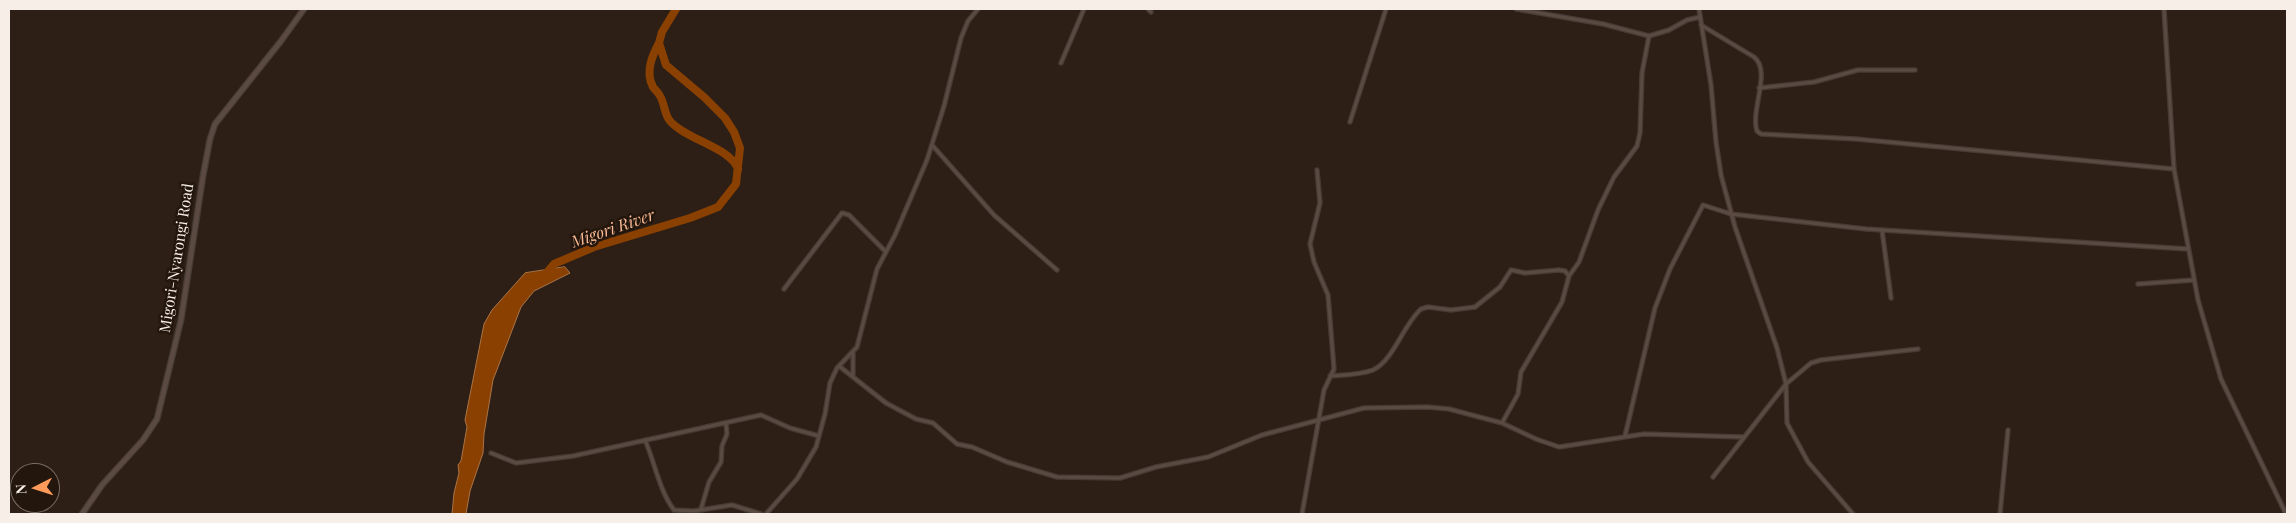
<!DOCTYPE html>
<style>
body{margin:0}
#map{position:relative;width:2296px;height:523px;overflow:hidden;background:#2d1f16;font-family:"Playfair Display",serif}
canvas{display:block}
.frame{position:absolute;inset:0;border:10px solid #f8eee8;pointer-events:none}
.north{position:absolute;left:10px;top:463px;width:50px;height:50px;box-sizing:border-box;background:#23160d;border:1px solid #786c65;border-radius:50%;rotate:265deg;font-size:14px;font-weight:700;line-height:20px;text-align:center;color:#f8eee8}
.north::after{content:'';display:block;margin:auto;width:18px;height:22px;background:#ff9b5a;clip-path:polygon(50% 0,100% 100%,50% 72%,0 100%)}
</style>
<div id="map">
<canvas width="2296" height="523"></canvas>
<div class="frame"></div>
<div class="north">N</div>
</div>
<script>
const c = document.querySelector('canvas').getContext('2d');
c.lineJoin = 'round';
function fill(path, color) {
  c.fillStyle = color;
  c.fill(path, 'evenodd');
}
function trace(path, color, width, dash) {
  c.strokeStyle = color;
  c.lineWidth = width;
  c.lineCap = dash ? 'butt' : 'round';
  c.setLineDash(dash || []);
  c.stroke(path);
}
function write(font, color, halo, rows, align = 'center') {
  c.font = font + ' "Playfair Display",serif';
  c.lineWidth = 5;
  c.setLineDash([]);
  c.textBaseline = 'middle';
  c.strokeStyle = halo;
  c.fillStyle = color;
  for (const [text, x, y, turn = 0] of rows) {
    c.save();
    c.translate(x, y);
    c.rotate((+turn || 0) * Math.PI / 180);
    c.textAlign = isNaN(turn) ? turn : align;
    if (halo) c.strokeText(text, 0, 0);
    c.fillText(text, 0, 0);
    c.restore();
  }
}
const water = new Path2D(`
 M565,267L570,273L534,291L521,307L493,380L484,434L483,453L470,491L466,514H452L454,493L459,473L458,465L461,461L467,427L465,420L484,324L492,310L525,273Z`);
fill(water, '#8a4000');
trace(water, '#ab7446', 1);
trace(new Path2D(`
 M659,43C652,56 645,72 653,87C655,90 658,92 660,96C665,104 664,114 670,121C685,139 731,148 738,169
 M543,277L554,264L594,247L690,218L718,207L736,184L740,148L734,132L725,118L704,97L666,65L659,43L662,32L676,9`), '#8a4000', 8);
const minor = new Path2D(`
 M1148,9L1151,12
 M1516,9L1603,24L1649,36
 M1699,9L1711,85L1716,142L1721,175L1735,227L1777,348L1786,384L1787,423L1808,462L1853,514
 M2164,9L2174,169L2198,300L2221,379L2286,514
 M1701,25L1754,57C1772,71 1750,110 1757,131L1761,134L1856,139L2174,169
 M1061,63L1084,9
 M1759,88L1814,82L1858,70H1915
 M1350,122L1386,9
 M932,145L994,215L1057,270
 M1882,230L1891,298
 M2138,284L2194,280
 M784,289L842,213L849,215L885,251
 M839,366L886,403L916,419L933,423L957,444L972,447L1007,462L1057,477L1120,478L1156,467L1208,457L1262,435L1364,408L1427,407L1449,409L1502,423L1536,439L1559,447L1644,434L1743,437
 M853,375V353
 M1330,376C1344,375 1360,375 1373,370C1394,360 1403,325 1421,309L1428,307L1451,310L1475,307L1500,287L1511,270L1525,273L1559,270L1565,271L1569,276
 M1502,423L1518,394L1521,372L1562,302L1569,276L1579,262L1598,210L1614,177L1637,146L1640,133L1642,73L1649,36L1669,30L1687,20L1700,17
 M1625,436L1655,308L1670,269L1703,205L1731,214L1866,229L2188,249
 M645,440C655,463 659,490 674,510L694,511L732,505L761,514
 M491,453L516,463L573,456L761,415L790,428L819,436
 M1713,477L1786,384L1811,363L1821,360L1918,349
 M701,509L709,482L721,462L722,446L727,434L726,423
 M766,514L797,479L816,447L825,414L830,383L837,368L857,347L877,269L895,235L927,160L944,106L961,38L968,21L978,9
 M1302,514L1324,390L1334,369L1328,295L1314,262L1310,244L1320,203L1317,170
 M2000,514L2008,430`);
const tertiary = new Path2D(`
 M82,514L102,485L143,440L157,419L181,320L203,176L210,139L215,124L281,41L304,9`);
trace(minor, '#473b35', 5.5);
trace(tertiary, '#473b35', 7);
trace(minor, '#5b4a41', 3);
trace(tertiary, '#5b4a41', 4.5);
write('15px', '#f8eee8', '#23160d', [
 ["Migori-Nyarongi Road",177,258,-81]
]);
write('italic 16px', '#faba94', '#23160d', [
 ["Migori River",613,229,-19]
]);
</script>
